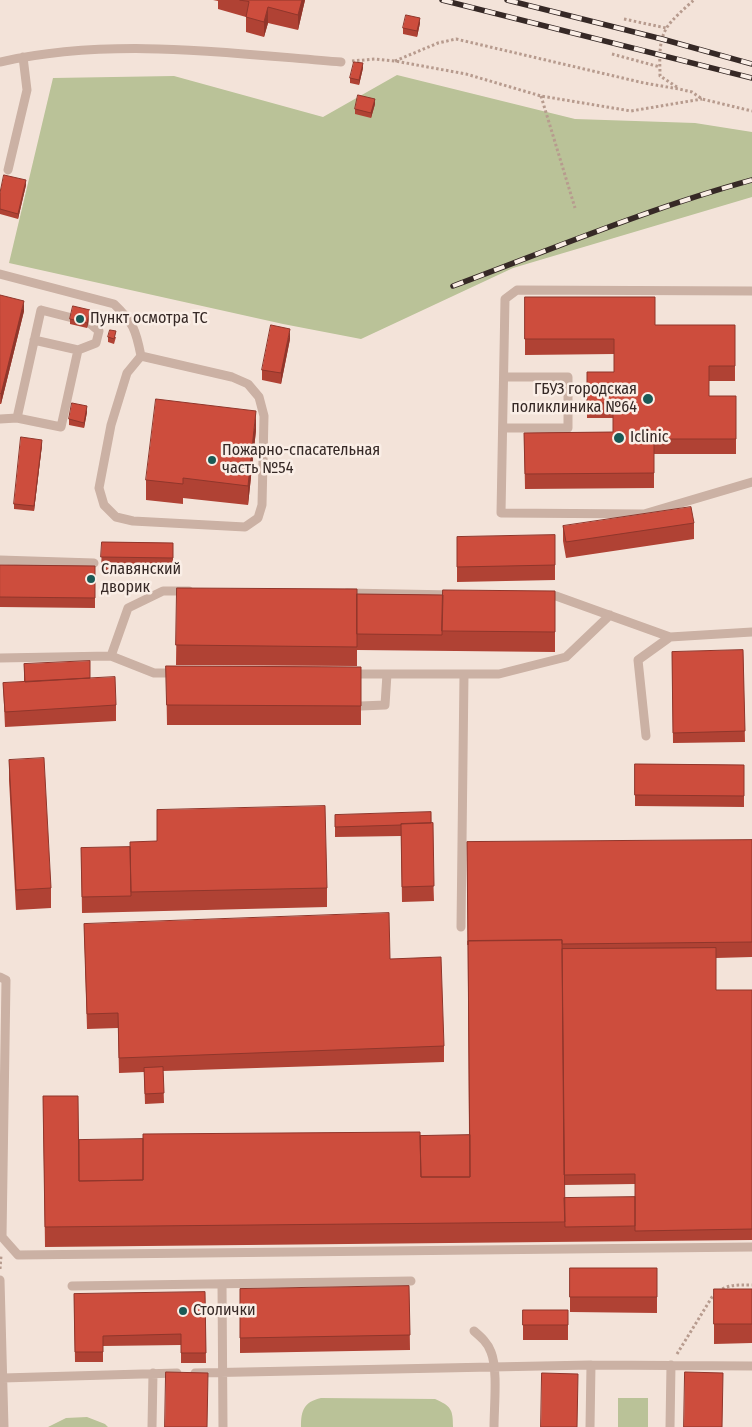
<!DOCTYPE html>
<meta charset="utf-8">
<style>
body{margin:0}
canvas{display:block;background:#f3e3d9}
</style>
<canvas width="752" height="1427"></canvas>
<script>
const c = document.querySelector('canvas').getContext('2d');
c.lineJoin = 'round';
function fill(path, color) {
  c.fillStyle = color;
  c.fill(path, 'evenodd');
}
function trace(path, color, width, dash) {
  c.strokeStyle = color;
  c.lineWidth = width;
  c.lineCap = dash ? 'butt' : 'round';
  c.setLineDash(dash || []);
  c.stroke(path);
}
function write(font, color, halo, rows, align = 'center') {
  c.font = font + ' "Fira Sans Condensed",sans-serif';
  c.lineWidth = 5;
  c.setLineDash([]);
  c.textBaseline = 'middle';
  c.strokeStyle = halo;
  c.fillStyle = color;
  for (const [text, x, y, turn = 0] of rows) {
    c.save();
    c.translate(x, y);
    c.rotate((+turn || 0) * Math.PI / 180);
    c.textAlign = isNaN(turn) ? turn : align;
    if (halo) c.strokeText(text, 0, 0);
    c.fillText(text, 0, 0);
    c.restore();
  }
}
fill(new Path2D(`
 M397,75L575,119L695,123L752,132V197L513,268L361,339L283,324L9,263L53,78L174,76L323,117Z
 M321,1398L435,1399C451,1406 453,1409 453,1427H301C301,1410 304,1402 321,1398Z
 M618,1398H648V1427H618Z
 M87,1417L105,1424L108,1427H48L66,1418Z`), '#bac298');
trace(new Path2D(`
 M624,19L666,28
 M612,54L660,67
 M352,61L375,59L395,61L466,74L541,96L631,111L702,99
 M395,61L438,43L456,39L644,83L679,89L692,92L702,99L752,111
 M677,87L660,76C660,61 658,43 666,29C670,21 686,7 694,0
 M541,96L575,208
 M0,1269L1,1256
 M677,1354L712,1297C724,1284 735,1285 752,1285`), '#b79b8e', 3, [2.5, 2.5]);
trace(new Path2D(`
 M0,62C112,37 228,53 341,62
 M8,170L27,90L23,57
 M0,274L114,304C133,322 136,330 141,356L127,373L111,425L99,488L104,505L116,517L133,521L245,527L258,518L262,505L264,416L259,397L248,384L232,377L141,356
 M752,291L517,290L505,299L501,513L644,514L752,482
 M17,418L41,310L88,322L99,331L96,343L78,350L34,340
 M0,419L17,418L61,427L78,350
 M503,428H568V377H504
 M0,560L94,563
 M347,593L454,595
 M544,596H556L670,637
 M111,656L128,608L163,591H189
 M0,658L111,656L154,673H176
 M349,674H499L566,657L610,615
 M361,706L385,705L387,674
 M646,736L638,660L670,637L752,632
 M461,927L464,674
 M0,977L6,980L2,1237L18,1255L752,1247
 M0,1280L4,1427
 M222,1284L223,1427
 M72,1286L411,1281
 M474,1331C481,1337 488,1343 491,1352C498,1369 494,1407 494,1427
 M195,1373L591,1365L752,1366
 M3,1378L177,1373
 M152,1427L153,1373
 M590,1427L591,1365
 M670,1427L671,1365`), '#cbb1a4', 9);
const rail = new Path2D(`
 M442,0L752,78
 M507,0L662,39L752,64
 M453,286C552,249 650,208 752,180`);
trace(rail, '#362926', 5.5);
trace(rail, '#faeee6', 4, [11]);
fill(new Path2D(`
 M213,0H305L298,30L268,23L264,37L246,32V17L218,9V1Z
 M420,23L417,37L403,34V28Z
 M363,68L359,85L350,83V78Z
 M375,104L371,118L355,114V109Z
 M26,185L18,219L0,214V193Z
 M0,295L24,311L1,404H0Z
 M525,297L655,325H735V381H709V396H736V454H654V488L525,489L524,433L613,432V418H587V372H614V354L525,355Z
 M90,315L87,328L70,324V319Z
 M108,337H116L114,344L108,342Z
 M290,339L281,384L262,380V370Z
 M87,412L84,428L69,425V419Z
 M256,430L248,505L183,498V504L146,500V480Z
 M42,445L34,511L14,509V504Z
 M694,523V539L566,558L563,541V526Z
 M555,535V580L457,582V537Z
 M102,542L173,543V574L101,572Z
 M0,565L95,566V608L0,607Z
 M177,588L357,594L443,595L555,591V652L357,650V642V666L176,665Z
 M743,650L745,742L673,743L672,652Z
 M24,664L90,678L116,705V721L5,727L3,683L24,682Z
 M166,666L361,667V725H167Z
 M9,760L51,888V908L16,910L9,780Z
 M635,764L744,765V807L635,806Z
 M157,810L327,888V907L82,913L81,848L130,847L157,841Z
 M431,812L434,901L402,902L401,836L335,837V815Z
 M752,840V957L716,958V990H752V1240L45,1247L43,1096L79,1140L469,1135L467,842ZM635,1184V1197L564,1198V1185Z
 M84,924L390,959L444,1046V1062L163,1071L164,1103L145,1104L144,1072L119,1073L118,1028L87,1029Z
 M570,1268H657V1313L570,1312Z
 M409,1286L410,1350L240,1353V1289Z
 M714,1289H752V1343L714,1344Z
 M205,1292L206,1363H181V1345L103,1346V1362H75L74,1294Z
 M523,1310H568V1340H523Z`), '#b04234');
fill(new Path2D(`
 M302,0H305L298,30V15Z
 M268,7V23L264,37V22Z
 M420,18V23L417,37V31Z
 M363,63V68L359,85V80Z
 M375,99V104L371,118V113Z
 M26,180V185L18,219V214Z
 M24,301V311L1,404V394Z
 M90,310V315L87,328V323Z
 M290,329V339L281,384V373Z
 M87,406V412L84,428V423Z
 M256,411V430L248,505V486Z
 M42,440V445L34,511V506Z`), '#90362b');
const building = new Path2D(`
 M240,0H302L298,15L268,7L264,22L246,17L249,2Z
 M406,15L420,18L417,31L403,28Z
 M354,62L363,63L359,80L350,78Z
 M358,95L375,99L371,113L355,109Z
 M4,175L26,180L18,214L0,209V193Z
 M0,295L24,301L1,394L0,393Z
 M525,297H655V325H735V366H709V396H736V439H654V473L525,474L524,433L613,432V403H587V372H614V339H525Z
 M73,306L90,310L87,323L70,319Z
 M271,325L290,329L281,373L262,370Z
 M110,330L116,331L114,339L108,337Z
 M156,399L256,411L248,486L183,478V484L146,480Z
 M72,403L87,406L84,423L69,419Z
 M21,437L42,440L34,506L14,504Z
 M691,507L694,523L566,542L563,526Z
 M555,535V565L457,567V537Z
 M102,542L173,543V558L101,557Z
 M0,565L95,566V598L0,597Z
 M177,588L357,589V647L176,645Z
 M443,590L555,591V632L442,631Z
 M357,594L443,595L442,635L357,634Z
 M743,650L745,731L673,733L672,652Z
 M90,661V678L25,682L24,664Z
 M166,666L361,667V706L167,705Z
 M115,677L116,705L5,712L3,683Z
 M44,758L51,888L16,890L9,760Z
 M635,764L744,765V796L635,795Z
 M325,806L327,888L131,892L130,842L157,841V810Z
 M431,812V823L401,824V825L335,827V815Z
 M433,823L434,886L402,887L401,824Z
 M752,840V942L562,944V940L468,941V945L467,842Z
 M130,847L131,896L82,897L81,848Z
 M389,913L390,959L441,957L444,1046L119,1058L118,1013L87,1014L84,924Z
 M562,940L565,1222L45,1227L43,1096H78L79,1181L143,1180V1134L420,1132L421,1177H470L468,941Z
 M716,948V990H752V1229L635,1231V1174L564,1175L562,949Z
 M163,1067L164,1093L145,1094L144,1068Z
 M470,1135V1177H421L420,1136Z
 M143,1139V1180L79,1181V1140Z
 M635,1197V1226L565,1227L564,1198Z
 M570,1268H657V1297H570Z
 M409,1286L410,1335L240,1338V1289Z
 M714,1289H752V1324H714Z
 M205,1292L206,1353H181V1334L103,1336V1352H75L74,1294Z
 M523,1310H568V1325H523Z
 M166,1372L208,1373L207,1427H165Z
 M685,1372L723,1373L722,1427H684Z
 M542,1373L578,1374L577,1427H541Z`);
fill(building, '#cd4d3d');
trace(building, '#90362b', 1);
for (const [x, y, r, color] of [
 [80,319,5,"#1a5a56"],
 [648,399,6,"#1a5a56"],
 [619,438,6,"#1a5a56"],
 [212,460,5,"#1a5a56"],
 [91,579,5,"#1a5a56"],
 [183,1311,5,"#1a5a56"]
]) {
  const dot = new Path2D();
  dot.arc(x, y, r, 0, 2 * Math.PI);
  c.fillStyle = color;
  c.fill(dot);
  trace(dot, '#faeee6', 2);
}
write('16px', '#362926', '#faeee6', [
 ["Пункт осмотра ТС",90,319],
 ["ГБУЗ городская",637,390,"right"],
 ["поликлиника №64",637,408,"right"],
 ["Iclinic",630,438],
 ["Пожарно-спасательная",222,451],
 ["часть №54",222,469],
 ["Славянский",101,570],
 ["дворик",101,588],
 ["Столички",193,1311]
], 'left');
</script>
